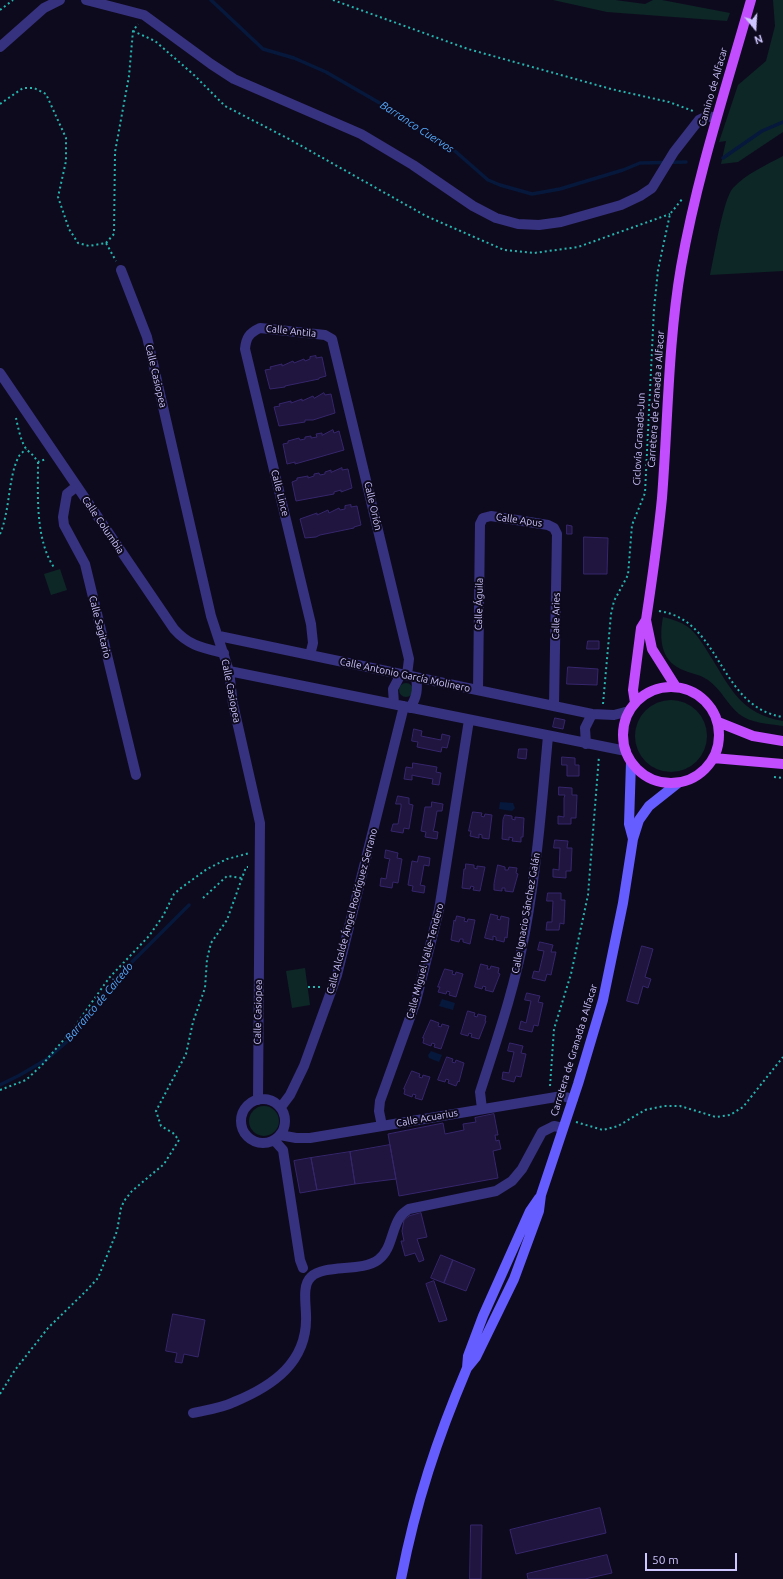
<!DOCTYPE html>
<meta charset="utf-8">
<style>
body{margin:0}
#map{position:relative;width:783px;height:1579px;overflow:hidden;background:#0e0a1d;font-family:Ubuntu,sans-serif}
canvas{display:block}
.north{position:absolute;left:735px;top:8px;width:40px;height:40px;-webkit-text-stroke:3px #0e0a1d;paint-order:stroke;rotate:162deg;font-size:11px;font-weight:700;line-height:16px;text-align:center;color:#cec6ff}
.north::after{content:'';display:block;margin:auto;width:14px;height:18px;background:#cec6ff;clip-path:polygon(50% 0,100% 100%,50% 72%,0 100%)}
.scale{position:absolute;left:645px;top:1553px;width:92px;height:18px;box-sizing:border-box;border:2px solid #cec6ff;border-top:0;padding-left:5px;font-size:12px;line-height:14px;white-space:nowrap;color:#cec6ff;-webkit-text-stroke:3px #0e0a1d;paint-order:stroke}
</style>
<div id="map">
<canvas width="783" height="1579"></canvas>
<div class="north">N</div>
<div class="scale">50 m</div>
</div>
<script>
const c = document.querySelector('canvas').getContext('2d');
c.lineJoin = 'round';
function fill(path, color) {
  c.fillStyle = color;
  c.fill(path, 'evenodd');
}
function trace(path, color, width, dash) {
  c.strokeStyle = color;
  c.lineWidth = width;
  c.lineCap = dash ? 'butt' : 'round';
  c.setLineDash(dash || []);
  c.stroke(path);
}
function write(font, color, halo, rows, align = 'center') {
  c.font = font + ' Ubuntu,sans-serif';
  c.lineWidth = 4;
  c.setLineDash([]);
  c.textBaseline = 'middle';
  c.strokeStyle = halo;
  c.fillStyle = color;
  for (const [text, x, y, turn = 0] of rows) {
    c.save();
    c.translate(x, y);
    c.rotate((+turn || 0) * Math.PI / 180);
    c.textAlign = isNaN(turn) ? turn : align;
    if (halo) c.strokeText(text, 0, 0);
    c.fillText(text, 0, 0);
    c.restore();
  }
}
fill(new Path2D(`
 M553,0H615L645,4L653,0H662L730,13L727,21L607,12Z
 M773,0H783V132L738,162L721,164L726,141L719,142L738,85L766,61L775,26Z
 M783,156V271L710,275C714,258 723,199 733,188C746,174 766,165 783,156Z
 M60,569L67,590L51,595L44,574Z
 M663,617C672,619 681,622 688,627C697,634 703,644 709,654C730,687 740,714 783,721V726C770,724 750,723 739,714C727,704 721,689 708,680C698,673 686,673 677,667C659,656 660,634 663,617Z
 M399 690a7 7 0 1 1 14 0a7 7 0 1 1-14 0Z
 M635 736a36 36 0 1 1 72 0a36 36 0 1 1-72 0Z
 M305,968L310,1005L292,1008L286,971Z
 M249 1121a15 15 0 1 1 30 0a15 15 0 1 1-30 0Z`), '#0d2727');
fill(new Path2D(`
 M500,802L513,803L515,808L512,811L499,809Z
 M442,999L455,1003L453,1010L439,1006Z
 M431,1051L442,1055L439,1062L429,1058L428,1055Z`), '#06183b');
trace(new Path2D(`
 M211,0L263,49L294,58L326,72L397,113L421,132L447,144L488,180L500,185L532,194L560,189L623,170L640,163L686,162
 M723,158L762,131L783,122
 M0,1085L20,1075L47,1059L70,1039L122,972L189,905`), '#06183b', 3.5);
const building = new Path2D(`
 M316,356V358L322,357L326,376L319,378V379L285,386V387L270,389L265,370L271,369L270,367L282,364V366L293,361L294,363L304,359L305,361L310,359V357Z
 M324,393L325,395L331,394L335,413L313,420H305V422L279,426L274,407L280,406L279,404L291,401V403L302,399V401L313,396L314,398Z
 M333,430L334,433L339,431L344,450L295,464V462L287,464L283,444L288,443V441L299,438L300,440L305,439V437L311,436V438L317,437L316,434L322,433V435Z
 M342,468V470L348,469L352,488L341,492V490L334,492V494L296,501L292,482L297,480V478L308,476V478L314,476V474L319,473L320,475L325,474V472L331,470V472Z
 M351,505V507L357,506L361,525L354,527V528L320,535L316,537L305,538L300,519L317,513V515L328,510L329,513L339,508L340,510L345,509V506Z
 M567,525L572,526V534H567Z
 M584,537L608,538L607,574H584Z
 M588,641H599V649H587Z
 M568,667L598,669L597,685L567,684Z
 M555,718L565,720L563,729L553,727Z
 M414,729L422,731L421,736L441,740L442,734L450,736L447,748L442,747L441,752L417,747L418,742L412,741Z
 M519,749H527L526,759L518,758Z
 M562,757L575,758V765H579V776H567V765H562Z
 M413,763L437,767L436,772L441,773L439,785L432,784L433,779L416,776L412,775V780L404,779L406,767L412,768Z
 M559,787L572,788V795H577L576,818H571V824H558V816L564,817V798L565,795H559Z
 M398,796L409,798V804L413,805L409,829L404,828L403,833L391,831L393,824H398L401,807V804H396Z
 M432,802L443,804L442,811H437L434,828L433,831L438,832L437,839L425,837L426,832L421,831L425,807H431Z
 M473,812L482,813L481,816L484,817L485,814L492,815L489,839L482,838V835L479,834V838L470,836L471,831H469Z
 M505,815L512,816V819L515,820V817L524,818L523,837H521V842L512,841L513,838L509,837V840L502,839L503,820Z
 M555,840L568,841L567,848H572L571,871H566V878L553,877V869L559,870L560,848H554Z
 M386,850L398,853L397,858L402,859L398,883L393,882L392,888L380,886L381,878L386,879L389,862L390,859L385,858Z
 M419,856L430,858L429,866L424,865L421,882L420,885L425,886L424,893L412,891L413,886L408,885L412,861L417,862Z
 M466,864L474,865V868L477,869V866L485,867L480,891L473,890L474,887L471,886L470,889L462,888L464,869H465Z
 M498,865L505,867V870H508L509,867L517,868L516,873L518,874L513,892L505,891V888H502V891L494,890V884Z
 M548,893H561V900H565L564,924L560,923L559,930H546L547,922H552V919L553,901H547Z
 M491,914L498,916L497,919L500,920L501,916L509,918L507,938L505,937L504,942L496,940V937L493,936V940L485,938Z
 M457,916L465,918L464,921L467,922L468,919L475,920L470,944L463,942V939H460L459,942L451,940L454,920L455,921Z
 M540,942L553,945L551,952H556L551,975L547,974L545,981L532,978L534,971L539,972L544,951L538,950Z
 M642,946L653,949L645,977L651,979L648,988L643,986L638,1004L627,1001Z
 M481,964L488,966L487,969H490L491,966L499,968L498,973L500,974L493,992L485,990L486,987L483,986L482,989L475,987Z
 M445,969L453,971L452,974L455,975L456,972L463,974L456,997L449,995L450,992L447,991L446,994L438,992L440,987H438Z
 M527,993L540,996L538,1002L543,1003L538,1026L534,1025L532,1032L519,1029L521,1021L526,1023L527,1019L531,1001L525,1000Z
 M468,1011L475,1013L474,1016L477,1017L478,1014L486,1016L485,1021H486L479,1039L471,1037L472,1034L469,1033L468,1036L461,1034Z
 M431,1020L439,1023L438,1026L441,1027L442,1024L449,1026L441,1049L434,1047L435,1044L432,1043L431,1046L423,1043L424,1038H423Z
 M510,1043L523,1046L521,1053L526,1054L521,1077L516,1076L514,1082L502,1079L503,1072L509,1073L514,1052L508,1051Z
 M447,1057L453,1059L452,1062L455,1063L456,1060L464,1063L459,1082L458,1081L456,1086L448,1083L449,1080L446,1079L445,1082L438,1080Z
 M412,1071L420,1074L419,1077L422,1078L423,1075L430,1077L422,1100L415,1098L416,1095L413,1094L412,1097L404,1094L405,1089H404Z
 M494,1114L498,1135H495L496,1141L499,1140L501,1149L493,1151L498,1178L399,1196L388,1134L443,1123L445,1134L464,1130L463,1124L476,1122L475,1118Z
 M390,1145L396,1179L355,1184L350,1152Z
 M350,1152L355,1184L317,1190L311,1158Z
 M311,1158L317,1190L300,1193L294,1161Z
 M421,1213L427,1237L417,1239L424,1260L419,1262L415,1253L405,1256L401,1241H404L402,1231L404,1220L409,1216Z
 M441,1255L453,1260L444,1283L431,1278Z
 M453,1260L475,1269L466,1291L444,1283Z
 M434,1281L447,1320L439,1322L426,1284Z
 M173,1314L205,1320L198,1357L184,1354L182,1363L175,1362L177,1353L166,1351Z
 M600,1508L606,1533L516,1554L510,1530Z
 M471,1525H482L481,1579H470Z
 M607,1555L612,1573L585,1579H528L527,1574Z`);
fill(building, '#1f153f');
trace(building, '#36266c', 1);
trace(new Path2D(`
 M333,0L468,49L611,89L669,102L693,111
 M0,10L13,0
 M133,31L155,41L194,75L225,106L289,139L426,216L504,250L534,253L578,247L670,214
 M0,104L23,88H34L46,94L66,138V161L58,197L69,229L78,243L89,246L106,243L116,261
 M106,243L114,234L115,152L129,76L133,31L138,24
 M16,418C18,427 21,443 27,450C32,454 34,456 38,462L46,459
 M38,462C38,497 35,540 55,569
 M0,534C10,511 8,479 18,458C19,455 23,452 26,449
 M659,611C722,620 718,707 783,717
 M603,704L611,614L614,601L628,575L632,525L645,493L654,309L658,270L670,214L683,198
 M774,777L783,778
 M203,898L227,876L242,878
 M308,987H321
 M550,1086L554,1029L571,974L588,895L599,756
 M0,1090L26,1080L42,1065L73,1029L109,978L149,936L163,916L174,894L181,888L207,869L227,859L250,853
 M576,1122L603,1130L618,1126L645,1110L664,1106H680L716,1117L730,1115L743,1107L783,1057
 M0,1394L15,1370L48,1328L86,1291L98,1278L117,1231L121,1208L124,1201L132,1191L164,1164L179,1140L173,1133L161,1126L156,1111L186,1054L193,1022L205,988L207,959L211,943L227,920L246,867H248`), '#26b4ae', 2, [2, 3]);
trace(new Path2D(`
 M86,0L144,15L211,64L234,79L361,134L413,165L473,206L496,218L518,224L539,225L561,222L621,205L640,196L652,188L674,152L699,120L707,116L716,118
 M0,47L44,8L60,0
 M121,270L147,337L211,616L229,671L233,704L260,823L258,1100
 M0,373L174,629C189,646 203,648 224,653
 M77,486L67,494L63,517L64,525L85,564L136,775
 M219,636L592,714L614,715L629,711
 M310,655L313,643L311,624L245,349C246,338 249,333 260,328L325,335L332,339L409,659L407,675
 M229,671L626,751
 M478,690L480,524L483,518L491,516L548,525L554,528L557,534L554,705
 M394,704L393,689L401,674
 M410,708C417,697 418,689 416,677
 M586,744L585,728L592,714
 M241 1121a22 22 0 1 1 44 0a22 22 0 1 1-44 0Z
 M281,1107L290,1095L304,1066L337,975L404,706
 M482,1109L480,1092C497,1039 515,987 525,932C537,867 542,802 548,736
 M382,1126L379,1111L380,1101L416,1001L439,910L469,720
 M280,1135L296,1138H310L562,1096L573,1099
 M274,1140L283,1150L300,1260L303,1268
 M193,1413C206,1410 222,1408 234,1402C273,1386 308,1362 306,1315C306,1304 302,1285 311,1277C324,1264 362,1272 378,1260C392,1250 391,1230 400,1217C402,1214 406,1211 409,1209L496,1191L512,1181L522,1169L542,1132L554,1126L563,1128`), '#37327f', 10);
trace(new Path2D(`
 M631,762L629,824L633,839
 M467,1368L468,1356L483,1316L530,1211L539,1198
 M401,1579C416,1502 437,1439 467,1368L476,1357L514,1279L539,1211L541,1195L578,1084L603,1000L623,903L633,839L639,820L649,806L678,783`), '#655dff', 10);
trace(new Path2D(`
 M646,620L652,649L676,687
 M623 735a48 48 0 1 1 96 0a48 48 0 1 1-96 0Z
 M635,703L633,690L641,628L646,620C652,580 658,539 662,498C668,421 668,343 681,267C697,176 726,88 751,0
 M718,722L753,736L783,741
 M713,758L783,764`), '#c14dff', 10);
write('10px', '#cec6ff', '#0e0a1d', [
 ["Camino de Alfacar",713,87,-74],
 ["Calle Antila",291,331,6],
 ["Calle Casiopea",156,376,77],
 ["Carretera de Granada a Alfacar",656,399,-86],
 ["Ciclovía Granada-Jun",639,439,-87],
 ["Calle Lince",280,493,76],
 ["Calle Orión",373,506,77],
 ["Calle Apus",519,520,8],
 ["Calle Columbia",103,525,56],
 ["Calle Águila",479,604,-89],
 ["Calle Aries",556,616,-89],
 ["Calle Sagitario",100,627,76],
 ["Calle Antonio García Molinero",405,675,12],
 ["Calle Casiopea",231,691,79],
 ["Calle Alcalde Ángel Rodríguez Serrano",352,911,-75],
 ["Calle Ignacio Sánchez Galán",526,913,-80],
 ["Calle Miguel Valle-Tendero",425,961,-75],
 ["Calle Casiopea",258,1012,-89],
 ["Carretera de Granada a Alfacar",574,1050,-73],
 ["Calle Acuarius",427,1118,-10]
]);
write('italic 11px', '#54acff', '#0e0a1d', [
 ["Barranco Cuervos",417,127,33],
 ["Barranco de Caicedo",99,1002,-50]
]);
</script>
